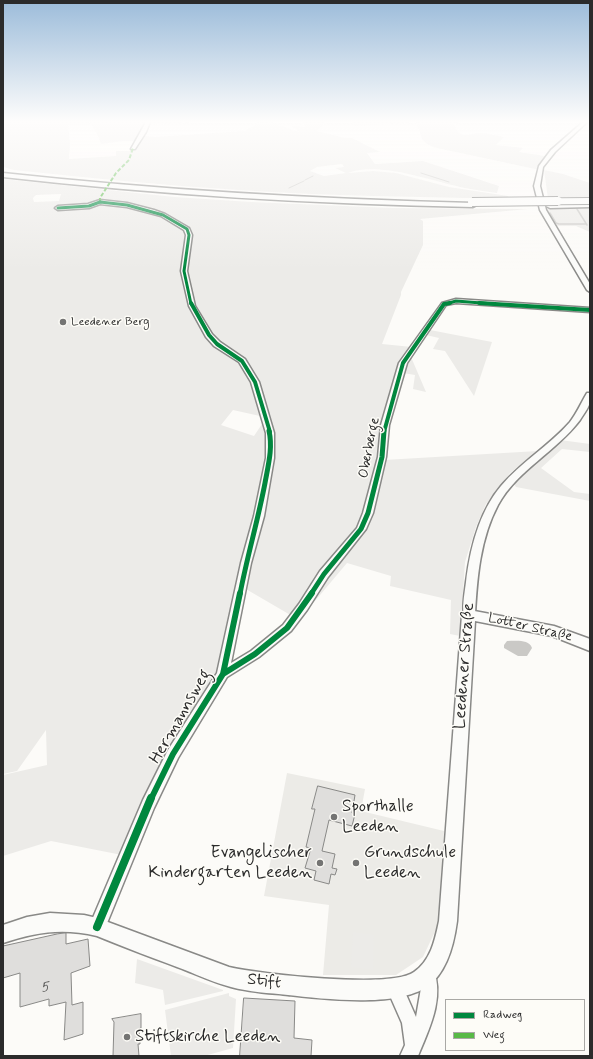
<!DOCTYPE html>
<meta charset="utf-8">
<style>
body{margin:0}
#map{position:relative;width:593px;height:1059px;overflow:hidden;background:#fcfbf8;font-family:Mynerve,sans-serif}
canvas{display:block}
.frame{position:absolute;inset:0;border:4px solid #2b2b2b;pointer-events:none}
.legend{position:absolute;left:445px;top:999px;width:140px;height:52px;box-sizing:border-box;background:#fdfcf7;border:1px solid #a9a8a5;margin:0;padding:5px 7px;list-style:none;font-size:12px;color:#2b2b2b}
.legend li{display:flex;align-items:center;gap:8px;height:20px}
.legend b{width:20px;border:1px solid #a9a8a5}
</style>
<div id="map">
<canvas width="593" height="1059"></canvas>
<div class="frame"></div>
<ul class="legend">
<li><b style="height:5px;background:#00873e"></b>Radweg</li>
<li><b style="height:5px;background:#58b947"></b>Weg</li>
</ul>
</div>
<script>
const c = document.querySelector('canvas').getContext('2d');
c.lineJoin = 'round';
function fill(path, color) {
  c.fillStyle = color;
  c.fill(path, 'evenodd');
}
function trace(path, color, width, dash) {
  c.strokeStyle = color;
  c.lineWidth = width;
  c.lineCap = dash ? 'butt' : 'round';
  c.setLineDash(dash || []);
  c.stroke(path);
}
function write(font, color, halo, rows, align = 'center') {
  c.font = font + ' Mynerve,sans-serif';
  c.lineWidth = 3;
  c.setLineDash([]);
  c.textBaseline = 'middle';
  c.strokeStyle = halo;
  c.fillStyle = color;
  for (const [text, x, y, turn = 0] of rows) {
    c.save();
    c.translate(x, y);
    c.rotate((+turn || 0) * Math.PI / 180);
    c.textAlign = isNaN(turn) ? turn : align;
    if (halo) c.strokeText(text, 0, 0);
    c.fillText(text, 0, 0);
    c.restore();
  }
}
fill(new Path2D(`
 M287,773L365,789L361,811L444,831L439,923L423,957L396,975H323L329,905L264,896Z`), '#ecebe7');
fill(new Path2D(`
 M3,122H88L89,125H68L70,143L69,159L116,156V151H130L135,141H123L101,144L99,138L90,122H191L151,125L144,136L155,137L244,131L257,124V123C271,118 285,129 299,132L292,126L305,127L303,122H326L317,131L345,138H352L380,152L367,153L375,164L423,161L499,186L497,193C482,191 467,189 452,185C423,178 377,162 348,173L373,171L396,173L449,187L508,196L510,199C419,197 328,196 238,190C163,185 88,178 14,170L3,167ZM342,164L344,167L335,168L346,173L324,176L310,171L317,167Z
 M352,122H407L409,123L352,126Z
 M418,122H458L454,125C461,141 468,133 481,133C488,133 497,136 504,137L496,145L523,148L519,152L545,156L538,169H535L437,148C419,143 423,137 416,123Z
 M544,170L563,174L590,183V198L548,199Z
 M3,179L175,197L252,202L392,208L528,209L420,219L423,221V245L401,292V295L382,344L412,347L381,441L384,460L538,451L510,473L486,504L476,527L465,562L460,636L450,634L451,600L390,586L391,576L347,563L299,620L239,585L218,673L122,855L51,841L3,856V775L47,765L46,730L17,771L3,774ZM61,194L59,201L34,202L33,198L36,195ZM233,410L269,418L274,430L275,456H270L268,431L264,421L254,436L221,425Z
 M590,208V232L576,226H555L545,209Z
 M430,330L492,342L474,396L445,351L433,349L439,338L426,335Z
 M411,357L426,392L413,389L415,375L403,373L406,364Z
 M560,440L590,444V452L562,449L541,468L574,492L590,494V501L516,487L514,484Z
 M353,932L374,935L373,970L351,967Z
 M137,959L223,990V991L165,1005L163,990L135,983Z
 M229,993V996L236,999L233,1048L204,1056H171L165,1010Z`), '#ecebe8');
fill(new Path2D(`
 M507,641C516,641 529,639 532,648L527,656H518L504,648V645Z`), '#cac9c6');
trace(new Path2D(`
 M421,173L449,182
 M305,180L313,176
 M289,188L304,181`), '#cac9c6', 1);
trace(new Path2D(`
 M577,209L587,225
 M550,213L556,223L559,224H586`), '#cac9c6', 1.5);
const building = new Path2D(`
 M318,786L355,795L352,813L355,814L352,826L329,820L322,851L335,854L332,868L337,869L335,875L331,874L329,884L314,880L316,871L305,868L311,848L306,847L315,809H312Z
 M66,933V944L88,939L90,966L71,973L72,1005L83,1002V1034L64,1040L66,1002L49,1006V999L20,1007V973L3,978V946L57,934Z
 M244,998L295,1001L294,1038L312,1040L311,1056H240Z
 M141,1014V1028L139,1029L140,1044H138L139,1056H113L114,1022L112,1019Z`);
fill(building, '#dfdedc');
trace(building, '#898987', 1);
const minor = new Path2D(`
 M146,122H150L146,132L135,149H131Z
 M583,122H587L555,152L543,167L540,186L546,210L590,284V292L587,290L540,210L534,186L539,166L551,150Z
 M100,200L127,203L154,210L165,214L189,228L192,235L187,271L195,306L212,334L220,342L245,359L259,382L274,433V458L264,516L251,563L231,663L251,651L283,625L299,604L320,571L357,528L363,513L378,457L381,425L399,363L442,303L456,299L590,308V312L456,303L446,305L407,363L389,425L386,457L373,513L366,529L328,577L307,610L291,631L259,657L227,677L178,758L154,808L103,933L97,935L91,933L89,927L143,800L168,750L217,673L241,563L254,516L266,458V433L251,382L239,362L214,346L206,337L189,306L181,271L186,235L184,230L161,216L127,207L100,204L89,208L58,210L55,208L58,206L88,204Z
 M587,393H590C590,396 591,401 589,405C587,410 583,415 580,420C556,452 517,470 498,505C480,539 477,578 475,615L473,618L469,619L465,618C461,611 465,591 466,582C470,549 479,512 501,486C521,462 549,446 570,422C577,413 581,403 587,393Z
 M427,966L433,968C445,998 429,1029 418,1056H400L405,1045L402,1023L387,989L389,983L395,981L401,983L416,1017L421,988L419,974L421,968Z`);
const major = new Path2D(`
 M469,610L554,626L590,639V651L552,636L475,621L457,921C454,944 447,972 428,986C398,1008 324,999 288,995C269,993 249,992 231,987C215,983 200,976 185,970C156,959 126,948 97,936C62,928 37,932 3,943V925L27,917L50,913L84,915L97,918L229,967C260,974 391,989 414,972C431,960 435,940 439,921L462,615L464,611Z`);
const highway = new Path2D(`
 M3,173C159,190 316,199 473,203L477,205L473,207C316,204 159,195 3,177Z
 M590,203V207L550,208L546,206L550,204Z`);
trace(minor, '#898987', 3);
trace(major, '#898987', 3);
trace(highway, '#898987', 3);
fill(minor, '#fbfbf9');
fill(major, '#fbfbf9');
fill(highway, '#fbfbf9');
const highwayBridgeFar1 = new Path2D(`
 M472,202L590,201`);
const highwayBridge = new Path2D(`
 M472,202L558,201`);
trace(highwayBridgeFar1, '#898987', 8, []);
trace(highwayBridge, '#898987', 10, []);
trace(highwayBridgeFar1, '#fbfbf9', 6);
trace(highwayBridge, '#fbfbf9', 8);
trace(new Path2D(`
 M100,202V198L116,173L129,160L133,148`), '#58b947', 2, [4, 2]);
trace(new Path2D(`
 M99,202H102`), '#00873e', 2.5);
trace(new Path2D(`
 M58,208L89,206L100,202L127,205L163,215L187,229L189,235L184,271L191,304
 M446,304L456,301L494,304`), '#00873e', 3);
trace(new Path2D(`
 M191,303L209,335L217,344L242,361L255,382L270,432
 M479,303L590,310
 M384,432L403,363L444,304L450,303`), '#00873e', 4);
trace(new Path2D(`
 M240,594C247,557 258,520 265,483C268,466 273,448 269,431
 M311,594L324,574L361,529L368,513L382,457L384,431`), '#00873e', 5);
trace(new Path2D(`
 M223,674L255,654L287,628L312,593
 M151,799L173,754L223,674L240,593`), '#00873e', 6);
trace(new Path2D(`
 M97,927L151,798`), '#00873e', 8);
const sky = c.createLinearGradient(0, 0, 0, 270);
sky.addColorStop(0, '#9cbcda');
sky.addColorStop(0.45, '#fefdfc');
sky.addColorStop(1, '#fefdfc00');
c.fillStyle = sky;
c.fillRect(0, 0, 593, 270);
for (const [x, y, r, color] of [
 [63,322,4,"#747473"],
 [334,817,4,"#747473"],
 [320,863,4,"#747473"],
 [356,863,4,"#747473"],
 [127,1037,4,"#747473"]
]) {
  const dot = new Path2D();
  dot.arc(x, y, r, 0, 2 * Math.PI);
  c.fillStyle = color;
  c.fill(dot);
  trace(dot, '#fdfcf7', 1.5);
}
write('12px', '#2b2b2b', '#fdfcf7', [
 ["Leedener Berg",71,322]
], 'left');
write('14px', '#2b2b2b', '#fdfcf7', [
 ["Oberberge",370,448,-79],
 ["Lotter Straße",530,628,13]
]);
write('14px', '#585857', null, [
 ["5",46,988]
]);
write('17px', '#2b2b2b', '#fdfcf7', [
 ["Leedener Straße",465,666,-86],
 ["Hermannsweg",181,717,-60],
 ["Stift",264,982,7]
]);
write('17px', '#2b2b2b', '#fdfcf7', [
 ["Sporthalle",342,807],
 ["Leeden",342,827],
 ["Evangelischer",312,853,"right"],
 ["Kindergarten Leeden",312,873,"right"],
 ["Grundschule",364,853],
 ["Leeden",364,873],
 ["Stiftskirche Leeden",135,1037]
], 'left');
</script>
